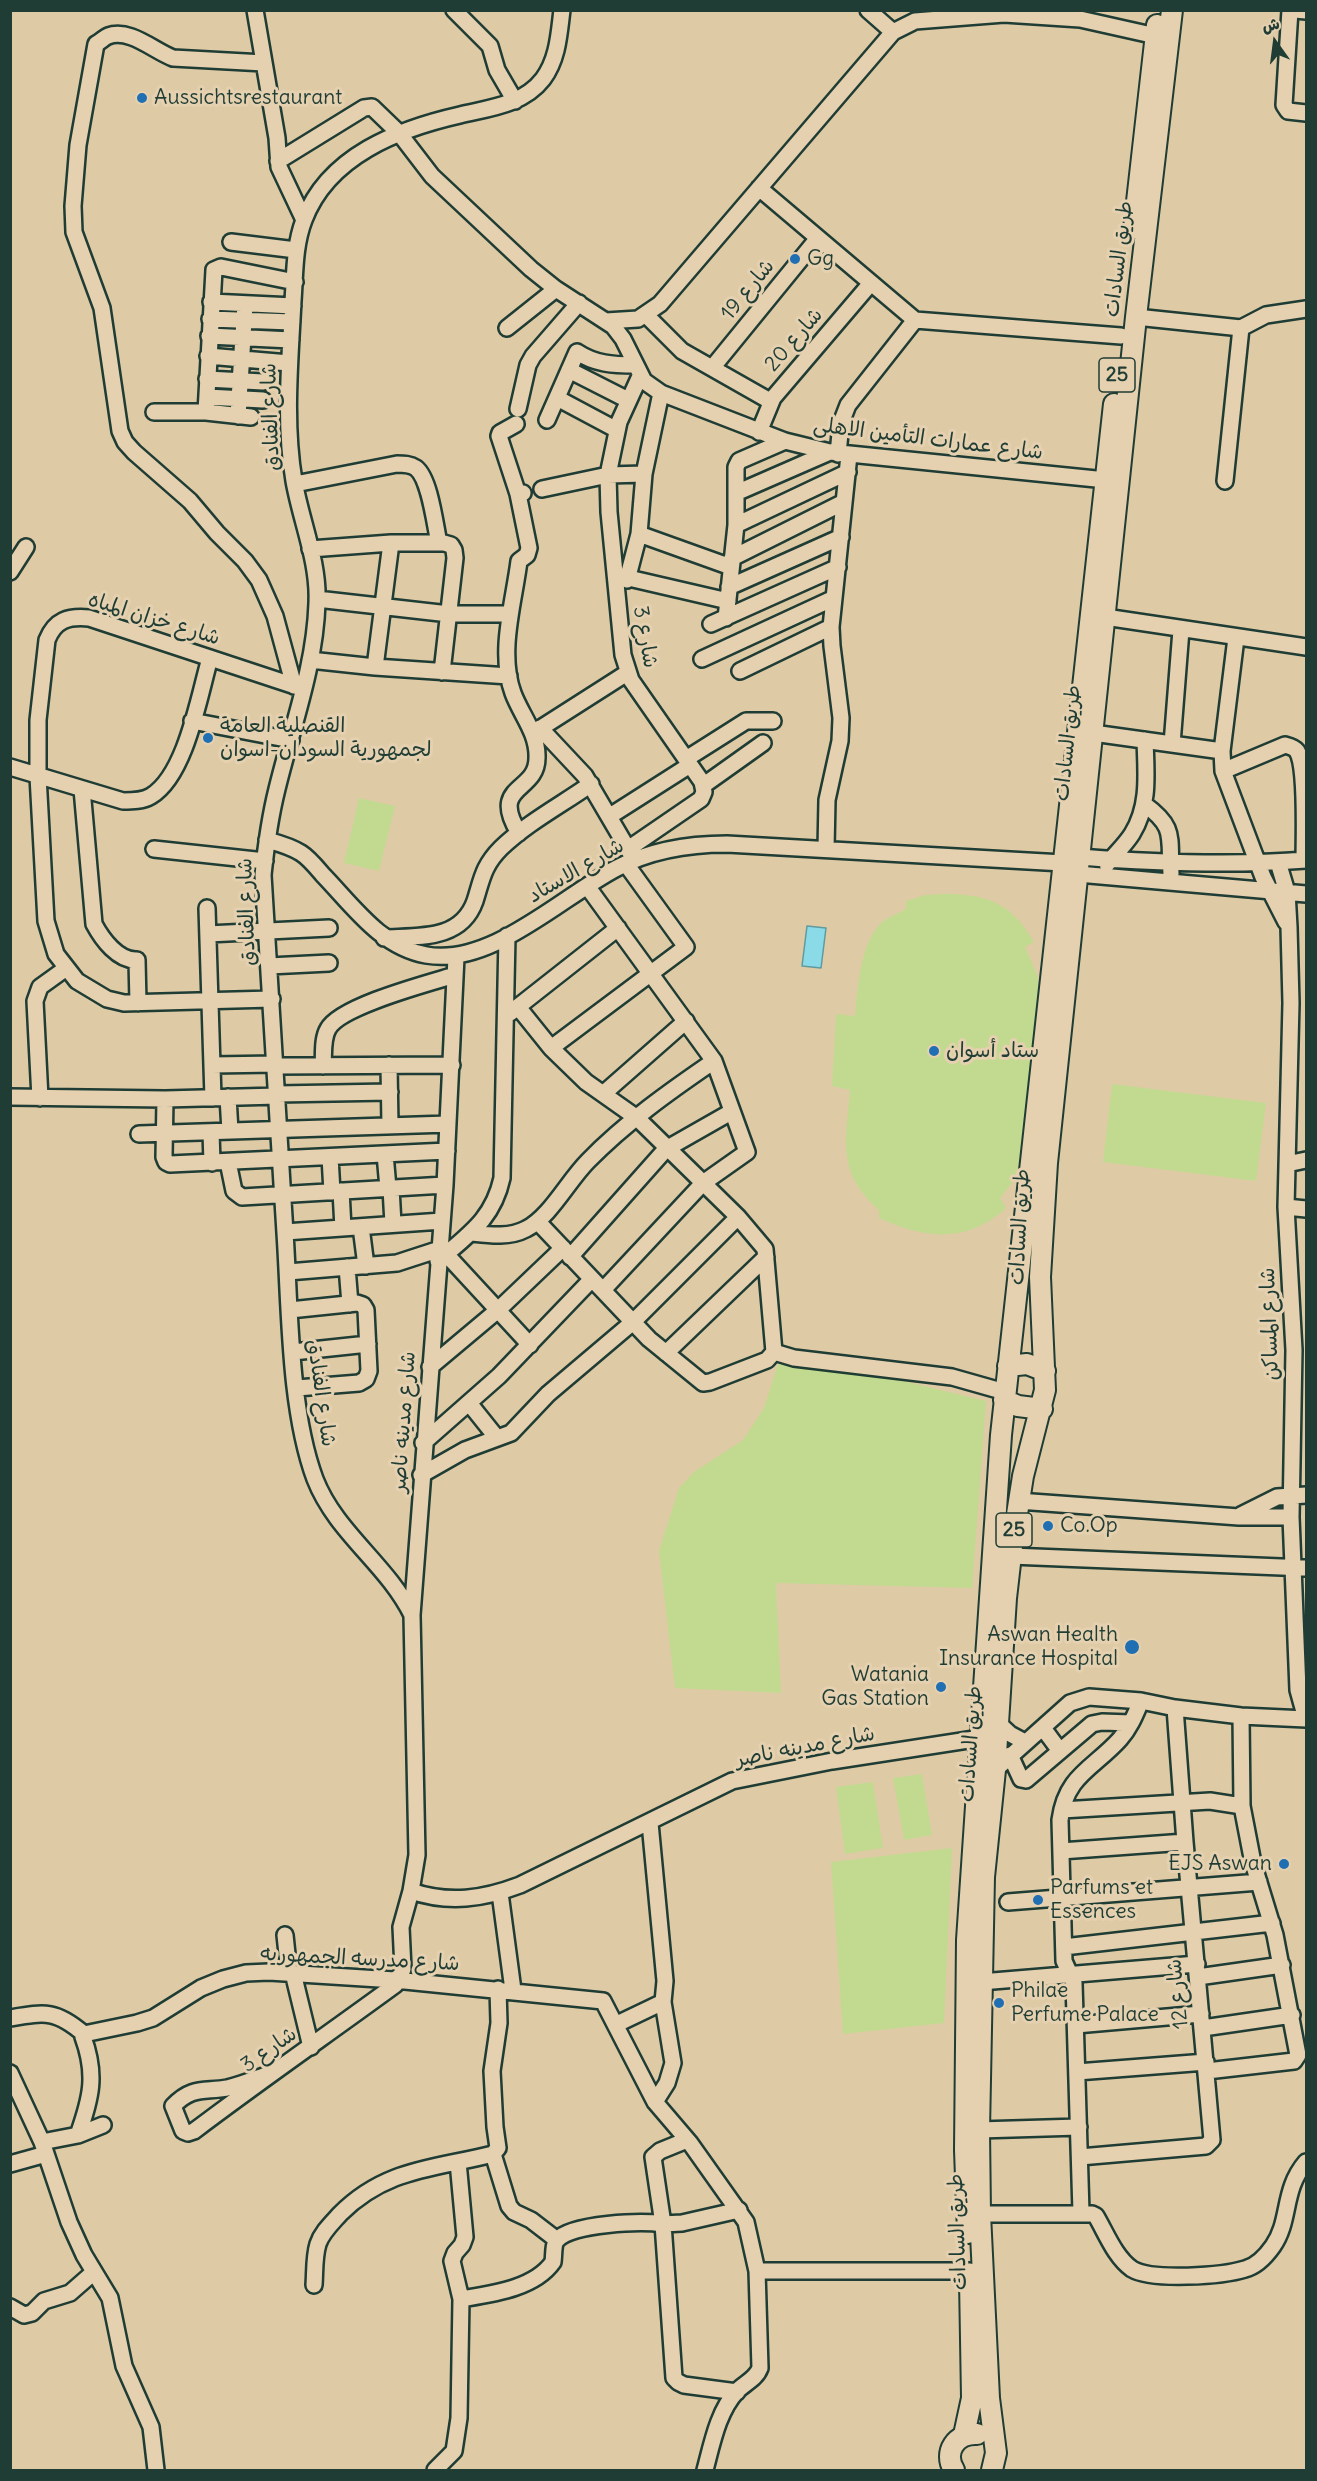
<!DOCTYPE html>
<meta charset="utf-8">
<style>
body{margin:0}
#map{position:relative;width:1317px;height:2481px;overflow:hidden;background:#dfcaa6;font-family:Delius,"Playpen Sans Arabic",sans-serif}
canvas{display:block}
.frame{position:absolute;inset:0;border:12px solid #1f3d34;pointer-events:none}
.north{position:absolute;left:1245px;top:12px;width:60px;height:60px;-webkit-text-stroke:4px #e5d0af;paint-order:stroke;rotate:346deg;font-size:16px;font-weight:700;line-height:24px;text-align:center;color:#1f3d34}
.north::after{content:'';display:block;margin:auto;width:21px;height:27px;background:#1f3d34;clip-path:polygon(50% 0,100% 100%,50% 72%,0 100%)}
</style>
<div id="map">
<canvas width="1317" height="2481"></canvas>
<div class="frame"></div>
<div class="north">ش</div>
</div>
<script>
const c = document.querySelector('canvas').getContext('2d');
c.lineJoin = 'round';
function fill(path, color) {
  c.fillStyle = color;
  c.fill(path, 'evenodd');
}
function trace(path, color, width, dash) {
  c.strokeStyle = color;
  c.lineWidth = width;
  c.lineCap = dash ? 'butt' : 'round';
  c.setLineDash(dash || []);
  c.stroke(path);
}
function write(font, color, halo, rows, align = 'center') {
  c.font = font + ' Delius,"Playpen Sans Arabic",sans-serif';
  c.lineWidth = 6;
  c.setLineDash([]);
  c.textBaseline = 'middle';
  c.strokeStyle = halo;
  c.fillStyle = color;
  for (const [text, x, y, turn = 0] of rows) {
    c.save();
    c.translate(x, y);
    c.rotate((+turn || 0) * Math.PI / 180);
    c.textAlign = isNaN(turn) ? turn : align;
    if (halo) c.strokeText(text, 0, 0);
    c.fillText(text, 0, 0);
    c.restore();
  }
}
fill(new Path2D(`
 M359,798L395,806L379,871L344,863Z
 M945,894C989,894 1012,904 1034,942L1025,947L1038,977L1039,997L1025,1149L1012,1183L1000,1198L1006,1208C967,1244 924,1239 879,1218V1210C836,1172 846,1141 850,1090L832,1086L836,1014L855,1016C858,989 860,937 885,920C891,916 899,913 906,909V901L925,895Z
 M1112,1084L1266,1103L1256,1181L1103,1162Z
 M778,1364L887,1377L986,1401L972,1588L776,1583L781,1693L675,1688L659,1551L679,1488L694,1472L743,1440L764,1408Z
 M922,1774L932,1835L904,1840L893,1778Z
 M873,1782L883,1848L845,1854L836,1787Z
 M952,1848L944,2023L843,2034L831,1862Z`), '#c2da90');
const water = new Path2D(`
 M807,926L826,928L821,968L802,966Z`);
fill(water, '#8adae7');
trace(water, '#5f9b9f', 1.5);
const minor = new Path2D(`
 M255,10L277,138L279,167L304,220
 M454,10L490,46L497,70L515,101
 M868,10L893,32
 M1290,10L1284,105L1288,111L1306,113
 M1295,10L1306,11
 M264,63L173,58C154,51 130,28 108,36C105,37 100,42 96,44L78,145L73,206L74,232L102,308L120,431L125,442L134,452L190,501L217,533L245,561L259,580L275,616L294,686
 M278,161L364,108L372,107L399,133L432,176L531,269L556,289L613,326L623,339L644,381L661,393L785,441L830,452L1106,480
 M759,188L915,320L1121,336
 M231,242L296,250
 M211,302L293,306
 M646,315L682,351L770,401
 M1136,317L1241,328L1266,315L1306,309
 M210,319L292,322
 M606,321L638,319L660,304L893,32L915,21L1004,14L1080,19L1156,36
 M507,328L556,289
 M209,336L291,340
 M208,356L289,363
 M712,368L818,238
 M569,370L628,400
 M207,379L263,382
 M207,397L263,400
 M557,398L617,430
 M518,409L528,365L533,356L579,303
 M154,412H206L251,417
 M206,412L214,270L221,267L295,282
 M238,416L245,304
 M547,420L577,352C595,364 613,365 635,365
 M516,424L500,433L499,436L518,494
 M759,432L773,398L871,283
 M838,454L841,423L848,405L915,320
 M1225,481L1241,328
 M295,484L397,464C404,464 410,464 416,468C430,479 435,525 439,543
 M542,489L608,475L644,474
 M736,493L830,452
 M736,525L848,472
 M639,534L731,567
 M310,549L391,543H444L451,545L454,550L455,558L442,672
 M732,558L844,502
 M10,572L26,547
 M620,576L728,601
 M627,580L639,534L644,474L661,393
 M729,587L841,537
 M317,599L449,614H510
 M1105,617L1306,647
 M726,618L736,525V467L739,461L785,441
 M711,624L838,567
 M1236,638L1222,751L1223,771L1263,877L1286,922
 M702,659L834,598
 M310,660L375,667L509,676
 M375,667L391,543
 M740,671L831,627
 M192,721L291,740
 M540,728L585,776L632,856
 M533,733L627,673
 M1093,733L1222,751
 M1172,744L1181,630
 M686,759L746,721H773
 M10,767L123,801C132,801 143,801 151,796C186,775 199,696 210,658
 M1223,771L1285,745C1289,746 1294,747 1297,751C1307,767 1304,838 1304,860
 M704,785L763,743
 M82,789L94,924C102,939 118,961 137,960L138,1003
 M1144,804C1176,827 1169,836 1171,874
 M610,816L690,765
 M519,833C489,784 537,793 537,758C538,733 521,715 513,693C498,652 514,602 519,561L527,555L529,548L518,494L523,493
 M267,840C278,843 290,846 301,853C309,858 317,868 323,875C353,906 381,947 426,955C491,967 561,897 617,868C651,850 689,844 727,844L1063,863
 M154,849L265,861
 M628,849L701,799L704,792L702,782L631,680L623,655L609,512L608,475L619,422L640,376
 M826,849L827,800L840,741L841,718L832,646L831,627L849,455
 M1080,857C1156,863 1230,866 1306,860
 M1278,862L1287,892L1289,927L1291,1003L1286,1207L1294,1350L1291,1517L1298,1690L1306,1719
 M1107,864C1115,854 1125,845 1132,834C1150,805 1146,773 1145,740
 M1078,874L1306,894
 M587,886L714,1061L747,1152L703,1183L603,1290
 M207,908L213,1098
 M208,934L329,928
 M384,938C418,936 461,941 475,901C482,879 483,866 501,848C527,823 561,805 591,784
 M269,966L329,963
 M272,999L124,1003L107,999L77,981L56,954L46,921L38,776V720L47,640C55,620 68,616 89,618L301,688
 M518,1007L551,1048L686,947L626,864
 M510,1013L618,928
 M551,1048L586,1082L603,1094L686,1021
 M212,1065L276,1064
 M389,1065L390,1126
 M276,1066L452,1065
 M323,1066C324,1055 322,1039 328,1029C340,1006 429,983 455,975
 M277,1094L390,1092
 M603,1094L637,1118L738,1217L765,1249L774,1352L794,1358L952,1377L1005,1392
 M10,1097L165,1099L278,1096
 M228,1097L230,1131
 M40,1098L35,1001L40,987L65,969
 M165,1099L164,1157L166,1162L170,1164L447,1151
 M211,1132L212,1163
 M139,1134L448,1124
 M385,1154L388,1188
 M330,1157L332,1192
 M228,1162L234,1191L242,1197L445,1185
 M1287,1164L1306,1160
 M391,1188L393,1224
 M341,1191L343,1228
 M1286,1207L1306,1209
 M538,1222L649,1339L703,1383L710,1382L767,1360L774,1352
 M361,1227L366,1266
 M285,1232L442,1221
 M471,1233C489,1235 509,1238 526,1229C550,1217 568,1181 588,1161C625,1123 670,1091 714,1061
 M446,1254L530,1345
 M570,1257L666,1149L731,1112
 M438,1261C469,1234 493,1219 502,1178L507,936
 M347,1267L350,1304
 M288,1272L397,1263L440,1249
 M290,1310L357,1303L363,1305L366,1310L369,1371L366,1379L359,1383L297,1388
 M293,1352L368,1344
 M666,1353L766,1257
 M430,1367L498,1310L563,1248
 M469,1403L497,1438
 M423,1443L499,1376L592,1279
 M421,1475L465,1450L511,1433L548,1394L633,1322L738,1217
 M1018,1501L1239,1517H1291
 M1241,1515L1277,1497L1306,1495
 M1011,1556L1306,1568
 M412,1615C387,1564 336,1533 315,1479C289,1409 290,1308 285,1233C278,1114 270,995 263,875C266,846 270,817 277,789C292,727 315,667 317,603C319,562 301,521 294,481C284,422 290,361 293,301C295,274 294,246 304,220C328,156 398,129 460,115C489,108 523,105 543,79C558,59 559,34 562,10
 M1241,1716L1242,1806
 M997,1722L1010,1734L1025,1742
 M1043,1728L1060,1751
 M1010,1755L1021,1779L1026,1780L1092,1724L1102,1722L1131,1723
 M995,1770L1070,1703L1089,1697L1141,1701L1175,1708L1241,1716L1306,1719
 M1062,1810L1210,1801L1242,1806L1253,1863L1275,1935L1298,2055L1294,2061L1207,2071
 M650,1823L665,1981L663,2002L673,2063L667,2083L655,2102
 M1061,1851L1185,1842
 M411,1891C449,1904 483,1899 520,1885L732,1781L832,1761L981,1738
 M500,1893L513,1990
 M1008,1902L1259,1882
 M285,1935L289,1973
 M1064,1947L1272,1923
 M293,1973L311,2047
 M1198,1977L1282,1965
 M981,1982L1197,1964
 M10,2018C46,2012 56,2010 84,2034L83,2037C97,2075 91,2098 78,2135
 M617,2024L663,2002
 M1076,2025L1201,2014
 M1203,2028L1292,2015
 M84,2034L137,2023L153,2018L201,1988L223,1979L246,1973L269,1972L395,1980L603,2001L655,2102L690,2143L746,2222L757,2271L760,2368C756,2379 745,2383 737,2391C718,2411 712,2444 705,2470
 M1077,2072L1206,2062
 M10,2073L42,2142L69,2222L84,2255L110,2298L124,2366L151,2427L156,2470
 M269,2074C255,2079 241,2085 227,2088C204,2092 192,2086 173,2106L183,2131L188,2133L194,2131C260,2081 328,2034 395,1985V1980L401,1975L403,1969L401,1927L411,1891L417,1855L412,1615L445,1185L456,957
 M979,2130L1079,2127
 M42,2142L78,2135L103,2125
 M493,2154L509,2206L514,2212L531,2220L557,2240
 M1080,2157L1206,2146L1212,2140L1185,1842L1175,1708
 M10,2164L46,2154
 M1081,2212L1074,1983L1064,1961L1060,1820C1066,1775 1093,1769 1120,1739C1130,1728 1135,1715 1141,1701
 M980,2214H1092L1096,2216C1106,2233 1115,2257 1132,2269C1152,2281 1223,2276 1245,2269C1257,2266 1266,2256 1273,2246C1291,2220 1282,2190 1306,2162
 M757,2271H970
 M314,2285C315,2272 314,2257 318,2244C322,2232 332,2223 340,2214C386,2168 434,2169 493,2154L498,2148L495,2127L492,2071L499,2023L498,1989
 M461,2299C491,2294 534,2289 553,2262C554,2256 553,2244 557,2240C572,2223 642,2221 663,2224L653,2157L660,2151L687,2140
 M10,2307L24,2315L32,2313L44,2301L70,2293L94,2272
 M737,2392L684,2385L678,2382L674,2378L663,2224L682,2223L739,2210
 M435,2470L454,2451L459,2418L461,2299L452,2261L455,2253L462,2245L465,2237L458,2162`);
const major = new Path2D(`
 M1134,228L1157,25
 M1008,1366L1027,1364L1045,1371
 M1004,1400L1018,1406L1042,1409
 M968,2233L965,2150L967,1940L1001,1435L1114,404
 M964,2435L972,2398L970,2280
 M954,2470C943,2452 956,2433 977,2434
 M992,2470L996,2453L989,2398L980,2214L979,2130L984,1877L995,1770L1006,1598L1012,1546L1023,1476L1045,1390L1040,1277L1047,1163L1136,317L1172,10`);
trace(minor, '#1f3d34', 20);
trace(major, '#1f3d34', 24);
trace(minor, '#e5d0af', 15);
trace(major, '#e5d0af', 20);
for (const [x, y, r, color] of [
 [142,98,6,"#1f6fb2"],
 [795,259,6,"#1f6fb2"],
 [208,738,6,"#1f6fb2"],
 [934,1051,6,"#1f6fb2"],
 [1048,1526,6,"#1f6fb2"],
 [1132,1647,8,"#1f6fb2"],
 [941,1687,6,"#1f6fb2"],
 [1284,1864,6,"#1f6fb2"],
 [1038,1900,6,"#1f6fb2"],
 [999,2003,6,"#1f6fb2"]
]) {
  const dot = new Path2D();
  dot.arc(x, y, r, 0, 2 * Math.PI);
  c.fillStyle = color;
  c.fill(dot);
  trace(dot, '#e5d0af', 2);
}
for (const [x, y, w] of [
 [1117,375,36],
 [1014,1530,36]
]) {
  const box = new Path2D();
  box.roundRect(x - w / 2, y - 17, w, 34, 4.5);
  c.fillStyle = '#e5d0af';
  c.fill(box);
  trace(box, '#1f3d34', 1.5);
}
write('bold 20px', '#1f3d34', null, [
 ["25",1117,375],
 ["25",1014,1530]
]);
write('21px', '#1f3d34', '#e5d0af', [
 ["Aussichtsrestaurant",154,98],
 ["Gg",807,259],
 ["القنصلية العامة",220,726],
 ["لجمهورية السودان-اسوان",220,750],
 ["ستاد أسوان",946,1051],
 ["Co.Op",1060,1526],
 ["Aswan Health",1118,1635,"right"],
 ["Insurance Hospital",1118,1659,"right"],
 ["Watania",929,1675,"right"],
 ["Gas Station",929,1699,"right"],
 ["EJS Aswan",1272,1864,"right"],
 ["Parfums et",1050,1888],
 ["Essences",1050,1912],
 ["Philae",1011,1991],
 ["Perfume Palace",1011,2015]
], 'left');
write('21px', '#1f3d34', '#e5d0af', [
 ["طريق السادات",1119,259,-83],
 ["شارع 19",748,290,-51],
 ["شارع 20",794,340,-49],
 ["شارع الفنادق",271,417,-92],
 ["شارع عمارات التأمين الاهلى",928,439,7],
 ["شارع خزان المياه",154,619,17],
 ["شارع 3",645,637,80],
 ["طريق السادات",1068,743,-84],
 ["شارع الاستاد",576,871,-30],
 ["شارع الفنادق",247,912,-92],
 ["طريق السادات",1020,1227,-87],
 ["شارع المساكن",1270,1324,-92],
 ["شارع الفنادق",321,1393,82],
 ["شارع مدينه ناصر",404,1422,-86],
 ["طريق السادات",971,1744,-86],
 ["شارع مدينه ناصر",805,1747,-11],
 ["شارع مدرسه الجمهوريه",360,1959,3],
 ["شارع 12",1178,1994,-96],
 ["شارع 3",269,2050,-35],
 ["طريق السادات",958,2232,-92]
]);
</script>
